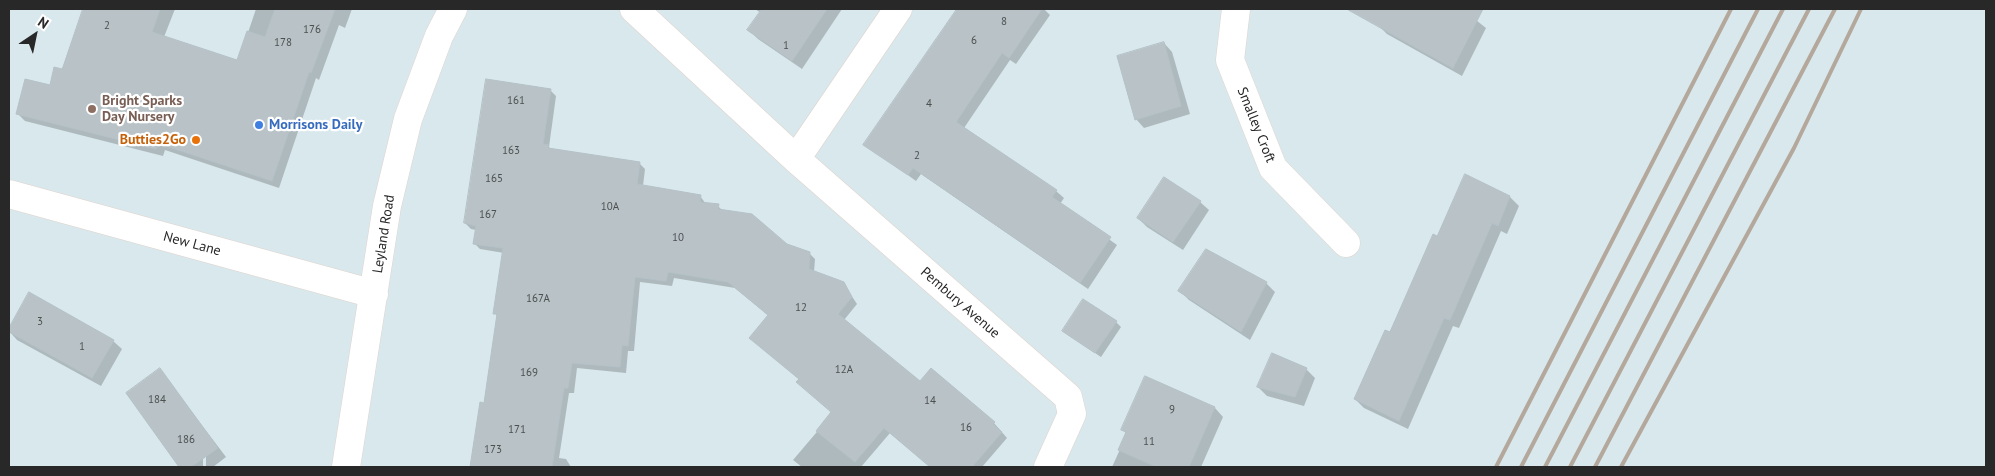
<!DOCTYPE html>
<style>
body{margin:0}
#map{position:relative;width:1995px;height:476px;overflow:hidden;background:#d9e8ec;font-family:"PT Sans",sans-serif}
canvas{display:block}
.frame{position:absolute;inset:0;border:10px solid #282828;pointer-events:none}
.north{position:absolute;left:10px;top:10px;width:50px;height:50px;-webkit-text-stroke:4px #fff;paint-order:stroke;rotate:34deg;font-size:14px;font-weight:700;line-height:20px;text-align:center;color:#282828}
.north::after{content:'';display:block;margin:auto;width:18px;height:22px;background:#282828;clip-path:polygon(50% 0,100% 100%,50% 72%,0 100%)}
</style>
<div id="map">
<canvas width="1995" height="476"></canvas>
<div class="frame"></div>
<div class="north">N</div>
</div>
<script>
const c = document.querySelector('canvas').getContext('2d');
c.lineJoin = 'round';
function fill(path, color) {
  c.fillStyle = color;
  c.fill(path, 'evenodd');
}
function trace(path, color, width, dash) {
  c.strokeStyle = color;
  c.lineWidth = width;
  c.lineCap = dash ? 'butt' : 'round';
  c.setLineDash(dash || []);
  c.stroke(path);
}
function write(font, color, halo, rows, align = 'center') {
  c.font = font + ' "PT Sans",sans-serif';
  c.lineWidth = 4.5;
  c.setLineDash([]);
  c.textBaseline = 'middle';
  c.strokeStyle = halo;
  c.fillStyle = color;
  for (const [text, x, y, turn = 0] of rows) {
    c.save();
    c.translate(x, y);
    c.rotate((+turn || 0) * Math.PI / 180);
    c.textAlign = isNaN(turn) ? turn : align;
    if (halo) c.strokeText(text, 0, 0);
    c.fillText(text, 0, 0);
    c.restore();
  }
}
fill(new Path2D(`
 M85,9H175L164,37L238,62L256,9H352L345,28L339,25L319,80L316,78L279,188L165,150L163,156L25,121L18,114L51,86L62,70Z
 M755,9H842L802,69L758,39L749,30L761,13Z
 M959,9H1044L1050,15L1016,64L1010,60L964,128L1056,191L1064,198L1060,204L1117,245L1088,289L921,174L916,181L865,144Z
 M1387,9H1462L1486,28L1462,76L1387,34L1378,25Z
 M1164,43L1172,52L1190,114L1144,128L1136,119Z
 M550,90L556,96L549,147L552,150L639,163L645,169L643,186L700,196L706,204L718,206L723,211L787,245L809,253L815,259L814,272L843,283L857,304L844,320L920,383L931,370L994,423L1007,438L982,467H931L890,433L861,467H802L793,460L833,413L800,380L750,338L769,316L735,288L674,278L672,286L640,282L634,351H628L626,373L577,368L574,393H569L559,458L566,459L571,467H472L481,404L485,405L498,317L495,313L504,253L480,249L474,243L476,230L471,229L465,223Z
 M1466,176L1510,197L1519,206L1507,234L1501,231L1459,328L1453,326L1408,429L1364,408L1355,399L1438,238Z
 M1200,202L1209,210L1183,250L1147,227L1138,218Z
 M1266,283L1275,292L1250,340L1189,300L1180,291Z
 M29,294L113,341L122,349L101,386L17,340L9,331Z
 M1116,322L1121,327L1101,357L1068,335Z
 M1306,369L1315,378L1304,406L1267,396L1258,387Z
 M160,370L226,457L213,467H206V451H203V467H180L127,393Z
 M1146,378L1215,408L1223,417L1201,467H1112L1127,434L1123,430Z`), '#0003');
const building = new Path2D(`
 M83,9H160L152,32L237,60L247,31L265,37L275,9H335L311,73L309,72L272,181L157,143L156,149L16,114L25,79L50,85L54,67L62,69Z
 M762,9H827L792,61L747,30Z
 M957,9H1042L1009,58L1002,53L956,122L1057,190L1052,197L1111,237L1080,283L913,168L908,175L863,145Z
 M1347,9H1483L1453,68Z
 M1164,42L1181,106L1135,120L1117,56Z
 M486,79L551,89L543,144L549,145L548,148L640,162L637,184L701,195L700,202L719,204L718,209L752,214L787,244L810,252L809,269L844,282L852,297L838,314L920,381L931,368L995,422L993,424L1002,432L972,467H930L884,428L855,462L816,431L831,412L796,382L799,379L749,338L768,315L728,282L668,272L666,281L635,277L628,346L622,345L620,367L572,363L568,388H564L552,467H470L480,402L484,403L497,314H493L503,248L473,244L476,226L464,223Z
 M1465,174L1510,196L1498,226L1492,223L1450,320L1444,318L1399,421L1354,399L1385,330L1390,332L1433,234L1437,236Z
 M1164,177L1201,201L1173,242L1137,218Z
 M1206,249L1267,282L1241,332L1178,291Z
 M29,292L114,340L92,378L9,332V328Z
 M1083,299L1117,321L1095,353L1062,331Z
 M1272,353L1307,368L1295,397L1257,387Z
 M160,368L218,448L191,467H179L126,393Z
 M1145,376L1215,407L1189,467H1157L1118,450L1126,432L1121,430Z`);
fill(building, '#b9c3c7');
trace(building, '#b3c1c7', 1);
const street = new Path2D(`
 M634,9L796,159L1068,397L1072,414L1048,467
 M1236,9L1230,60L1273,168L1346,243
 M796,159L898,9`);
const secondary = new Path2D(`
 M9,194L374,294
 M346,467L387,206L408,119L439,36L453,9`);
trace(street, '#ded4cc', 29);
trace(secondary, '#ded4cc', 29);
trace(street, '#fff', 28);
trace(secondary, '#fff', 28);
trace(new Path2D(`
 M1496,467L1731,9
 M1521,467L1758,9
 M1545,467L1783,9
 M1570,467L1809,9
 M1595,467L1835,9
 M1621,467L1794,148L1861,9`), '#b4a89c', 4);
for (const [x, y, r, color] of [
 [92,109,5,"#8d6e63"],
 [259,125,5,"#3f7fe0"],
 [196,140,5,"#e8710a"]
]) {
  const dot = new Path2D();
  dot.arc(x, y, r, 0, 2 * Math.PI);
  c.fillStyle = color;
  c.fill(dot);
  trace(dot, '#fff', 2);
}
write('11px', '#4c4f50', null, [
 ["8",1004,22],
 ["2",107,26],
 ["176",312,30],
 ["6",974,41],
 ["178",283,43],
 ["1",786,46],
 ["161",516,101],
 ["4",929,104],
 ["163",511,151],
 ["2",917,156],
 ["165",494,179],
 ["10A",610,207],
 ["167",488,215],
 ["10",678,238],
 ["167A",538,299],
 ["12",801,308],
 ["3",40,322],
 ["1",82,347],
 ["12A",844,370],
 ["169",529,373],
 ["184",157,400],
 ["14",930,401],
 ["9",1172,410],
 ["16",966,428],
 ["171",517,430],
 ["186",186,440],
 ["11",1149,442],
 ["173",493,450]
]);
write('bold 14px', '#785e54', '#fff', [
 ["Bright Sparks",102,101],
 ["Day Nursery",102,117]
], 'left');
write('bold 14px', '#366cbe', '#fff', [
 ["Morrisons Daily",269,125]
], 'left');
write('14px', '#282828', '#fff', [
 ["Smalley Croft",1256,125,68],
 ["Leyland Road",384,234,-81],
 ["New Lane",192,244,15],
 ["Pembury Avenue",960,303,41]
]);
write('bold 14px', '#c56008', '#fff', [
 ["Butties2Go",186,140]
], 'right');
</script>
